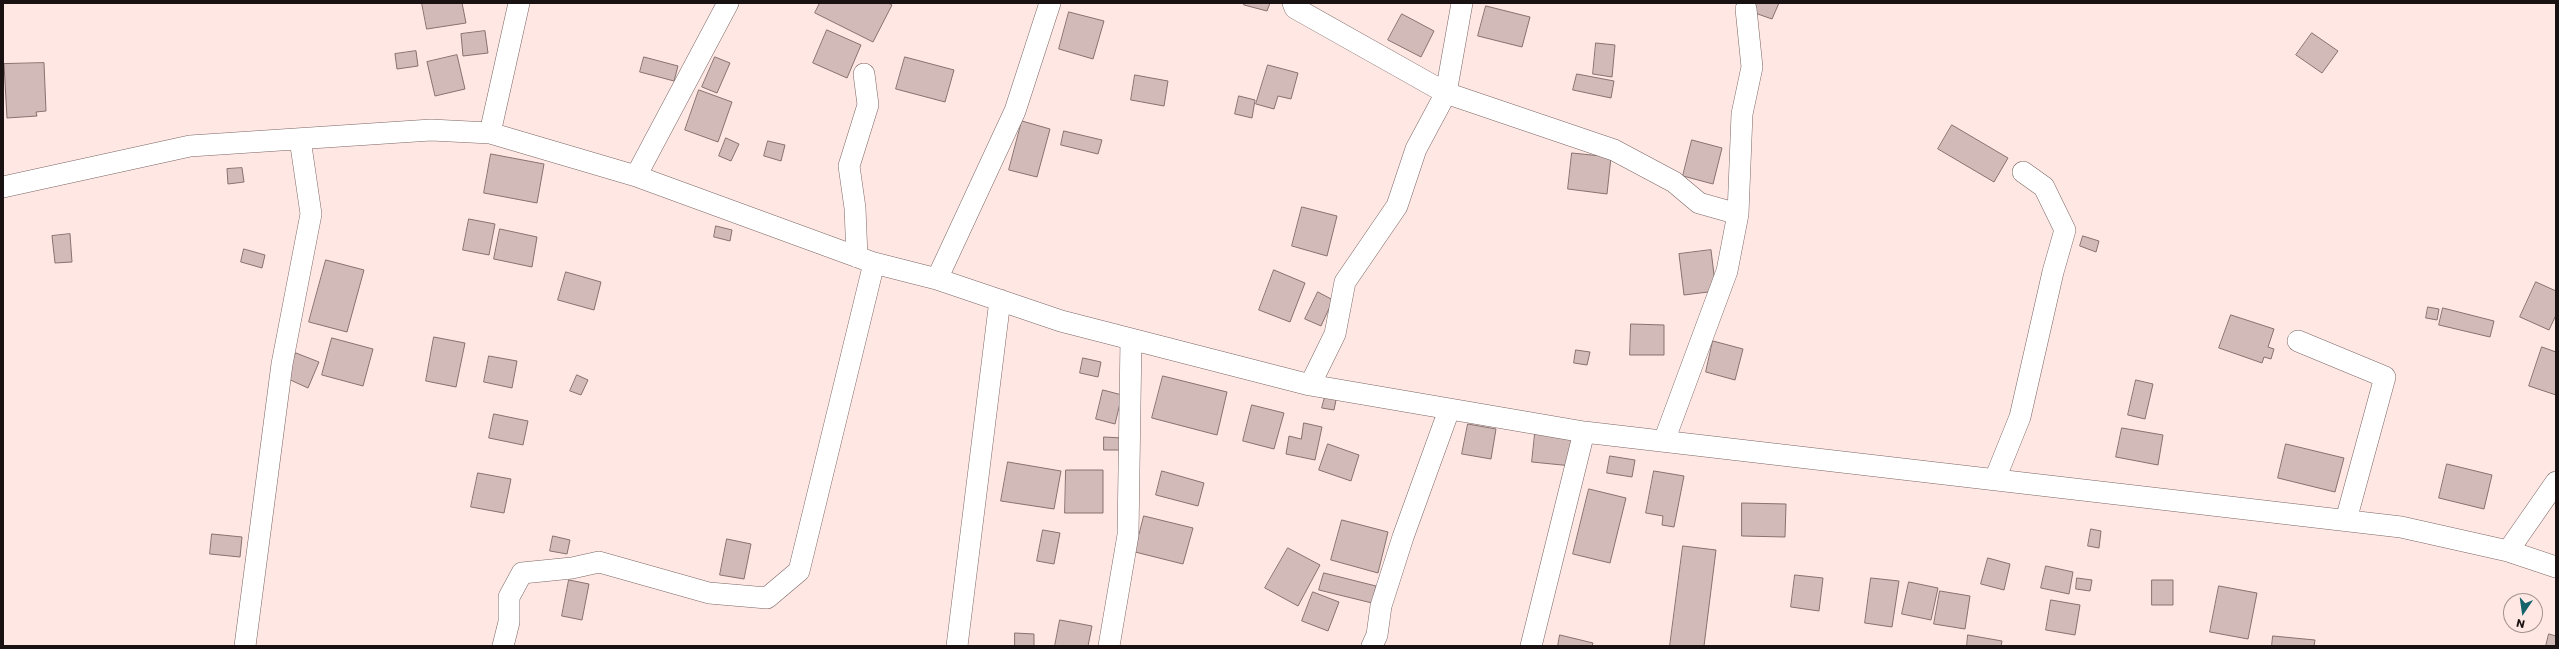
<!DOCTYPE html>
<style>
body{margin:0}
#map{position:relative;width:2559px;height:649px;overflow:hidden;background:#ffe7e4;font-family:Poppins,sans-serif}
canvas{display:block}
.frame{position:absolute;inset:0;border:4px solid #1a1212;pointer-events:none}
.north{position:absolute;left:2503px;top:593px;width:40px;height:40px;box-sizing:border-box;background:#ffe7e4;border:1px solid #a39290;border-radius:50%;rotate:193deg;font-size:11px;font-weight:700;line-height:16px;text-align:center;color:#1a1212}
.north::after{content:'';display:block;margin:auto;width:14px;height:18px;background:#14636a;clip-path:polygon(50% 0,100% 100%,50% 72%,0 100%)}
</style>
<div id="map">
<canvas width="2559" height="649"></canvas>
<div class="frame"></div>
<div class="north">N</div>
</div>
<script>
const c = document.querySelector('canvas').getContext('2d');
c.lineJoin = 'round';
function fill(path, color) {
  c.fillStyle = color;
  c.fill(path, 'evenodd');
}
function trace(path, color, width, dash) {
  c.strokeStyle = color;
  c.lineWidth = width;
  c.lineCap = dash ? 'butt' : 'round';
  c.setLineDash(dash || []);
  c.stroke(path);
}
const building = new Path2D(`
 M422,3H462L466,23L427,29Z
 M820,3H888L892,5L873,42L815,13Z
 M1244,3H1270L1267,11L1244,5Z
 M1755,3H1779L1772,19L1752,12Z
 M1486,6L1530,17L1522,47L1478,36Z
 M1069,12L1104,21L1093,59L1059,49Z
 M1402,14L1434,31L1421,57L1388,40Z
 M827,30L861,45L847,78L813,63Z
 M485,31L488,53L463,56L461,34Z
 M2312,33L2338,51L2322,73L2296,55Z
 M1596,43L1615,45L1612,77L1593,74Z
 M416,51L418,66L397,69L395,54Z
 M457,55L465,89L435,96L427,62Z
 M644,57L678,66L674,81L640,72Z
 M715,57L730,63L717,93L702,87Z
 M905,57L954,70L945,102L896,89Z
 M44,63L46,111L36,112L37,116L7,118L4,64Z
 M1268,65L1298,73L1291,99L1278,96L1274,109L1256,104Z
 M1577,74L1614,81L1611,98L1573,90Z
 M1135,75L1168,81L1164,106L1131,100Z
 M699,90L732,102L718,142L685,130Z
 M1239,96L1255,100L1252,118L1235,114Z
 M1022,121L1050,129L1037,177L1009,170Z
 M1952,125L2008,158L1994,182L1938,149Z
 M1064,131L1102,140L1098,154L1061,145Z
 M726,138L739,144L731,161L719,156Z
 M1692,140L1722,148L1713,184L1683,176Z
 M768,141L785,145L781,161L764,156Z
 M1572,153L1611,157L1607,194L1568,189Z
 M491,154L544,164L537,203L484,193Z
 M242,168L244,182L228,184L227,169Z
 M1302,207L1337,216L1327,256L1292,246Z
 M469,219L495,224L489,255L463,250Z
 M716,226L732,230L730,241L714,237Z
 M500,229L537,237L532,267L494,259Z
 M70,234L72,262L55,263L52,236Z
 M2083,236L2099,241L2096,252L2080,246Z
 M244,249L265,255L262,268L241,262Z
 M1711,250L1716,291L1684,295L1679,254Z
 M326,260L364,270L347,332L309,322Z
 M1274,270L1305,283L1290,322L1259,310Z
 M566,272L601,282L594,310L558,300Z
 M2536,282L2556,291V315L2549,330L2520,317Z
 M1318,292L1333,300L1321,326L1305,319Z
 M2428,307L2439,309L2437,320L2426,318Z
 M2443,308L2494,321L2490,337L2439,325Z
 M2231,315L2274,329L2268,347L2274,349L2271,359L2264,357L2262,363L2219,348Z
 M1631,324L1664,325V355H1630Z
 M434,337L465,343L456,387L426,381Z
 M332,338L373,349L363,386L322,375Z
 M1713,341L1743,349L1735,380L1706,372Z
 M2542,347L2556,352V395L2529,386Z
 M1576,350L1590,352L1587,365L1574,363Z
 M296,353L319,362L308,388L286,378Z
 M489,356L517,361L512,388L484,382Z
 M1083,358L1101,362L1098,377L1080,373Z
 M577,375L588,380L581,395L570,391Z
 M1163,376L1227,392L1217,435L1152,418Z
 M2136,380L2153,384L2145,419L2128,415Z
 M1103,390L1122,395L1115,424L1096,419Z
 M1326,393L1337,395L1334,410L1322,408Z
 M1252,405L1284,413L1274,449L1243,441Z
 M494,414L528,421L523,445L489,438Z
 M1304,423L1322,427L1315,460L1286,454L1289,436L1301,439Z
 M1468,424L1496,429L1491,459L1462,454Z
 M2122,428L2163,435L2158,465L2116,457Z
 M1535,434L1574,437L1572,466L1532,462Z
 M1104,437L1122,438V450H1104Z
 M1328,444L1359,455L1351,481L1319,470Z
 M2286,444L2344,458L2335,492L2278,478Z
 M1610,456L1635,460L1632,477L1607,473Z
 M1008,462L1061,471L1054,509L1001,501Z
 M2447,464L2492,475L2484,509L2439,498Z
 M1066,470H1103V513H1065Z
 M1162,471L1204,483L1198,506L1156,495Z
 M1654,471L1684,476L1674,527L1662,525L1663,516L1646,513Z
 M478,473L511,479L504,513L471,507Z
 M1589,489L1626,498L1610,563L1573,554Z
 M1742,503L1786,504L1785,537L1742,536Z
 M1144,516L1193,528L1183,564L1135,552Z
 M1342,520L1388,532L1378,573L1331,560Z
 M2091,529L2101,531L2099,548L2088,546Z
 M1043,530L1060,533L1054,564L1037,561Z
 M212,534L242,537L240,557L210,554Z
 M553,536L570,540L567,554L550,551Z
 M727,539L751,544L744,579L720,575Z
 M1683,546L1716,550L1704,646H1670Z
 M1288,548L1320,565L1298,606L1265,588Z
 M1988,558L2010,564L2004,590L1981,584Z
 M2046,566L2073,572L2069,594L2041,588Z
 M1324,573L1376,586L1372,603L1319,590Z
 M1795,575L1823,578L1819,611L1791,607Z
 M1871,578L1899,581L1892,627L1865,623Z
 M2077,578L2092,580L2090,591L2076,589Z
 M569,580L589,584L582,620L562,616Z
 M2152,580H2173V605H2152Z
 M1909,582L1938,588L1931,620L1902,614Z
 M2219,586L2257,593L2248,639L2210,632Z
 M1940,591L1970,596L1965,629L1934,624Z
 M1313,592L1339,602L1328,631L1302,621Z
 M2051,600L2080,605L2075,635L2046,630Z
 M1060,620L1092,626L1088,646H1055Z
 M1015,633L1034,634V646H1015Z
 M2549,634L2556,636V646H2546Z
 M1560,635L1593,643L1592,646H1558Z
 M1968,635L2002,641L2001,646H1967Z
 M2273,636L2315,640L2314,646H2272Z`);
fill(building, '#d1bab8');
trace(building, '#877270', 1);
const minor = new Path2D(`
 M1293,3L1295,8L1446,93L1614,150L1674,182L1699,203L1738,214
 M490,133L519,3
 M636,176L728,3
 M3,187L190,146L431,130L490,133L636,176L874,263L937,279L1061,321L1310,385L1584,432L2401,527L2508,551L2556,567
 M857,257L855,208L849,166L868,105L864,74
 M937,279L1015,111L1050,3
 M2298,341L2385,377L2346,520
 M1310,385L1335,334L1345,282L1397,206L1416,149L1446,93L1462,3
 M1664,441L1727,271L1738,214L1742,114L1752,67L1746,9
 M1995,479L2020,417L2053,272L2065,230L2044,187L2023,172
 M2508,551L2556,482
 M245,646L282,364L311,214L300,139
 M503,646L509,622V597L522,573L572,568L599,562L709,593L767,598L799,571L874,263
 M957,646L1000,300
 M1109,646L1128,535L1131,339
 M1372,646L1377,635L1381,606L1403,537L1449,410
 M1531,646L1584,432`);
trace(minor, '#7b6664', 22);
trace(minor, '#fff', 21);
</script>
